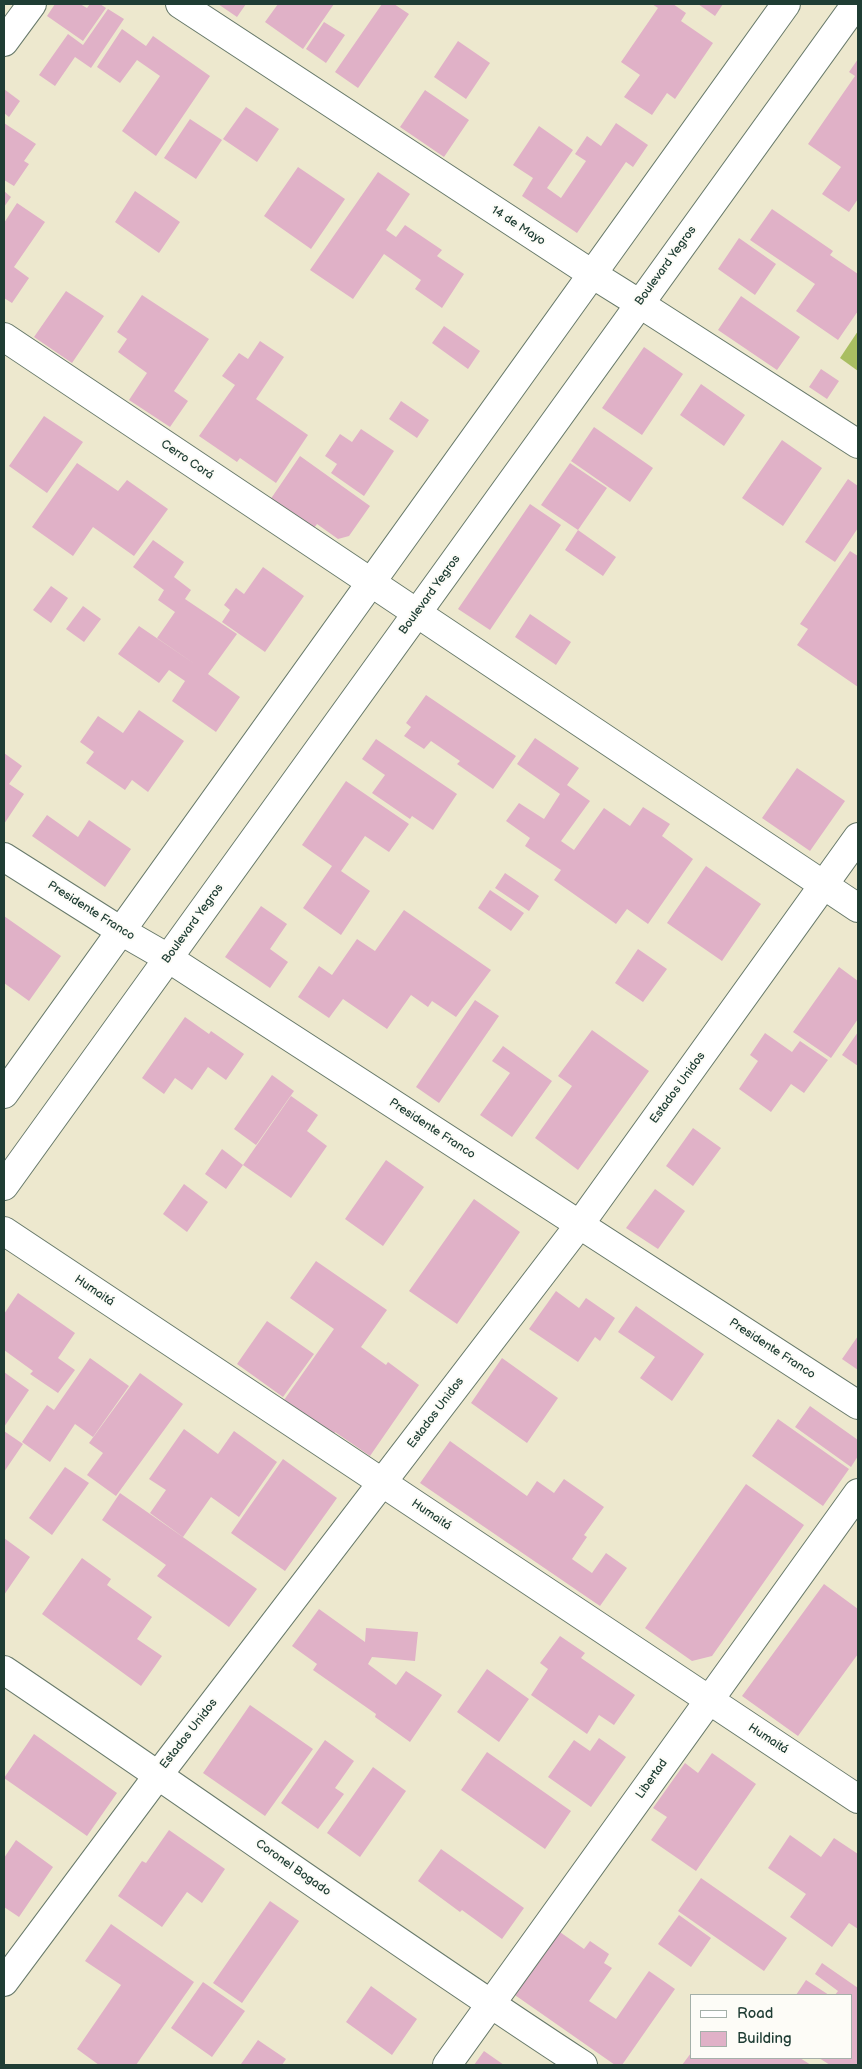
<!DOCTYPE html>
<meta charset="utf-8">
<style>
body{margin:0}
#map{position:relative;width:862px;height:2069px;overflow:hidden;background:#ede8ce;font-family:"Balsamiq Sans",sans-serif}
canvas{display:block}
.frame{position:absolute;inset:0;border:5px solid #1f3d34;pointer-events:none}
.legend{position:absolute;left:690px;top:1994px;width:162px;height:65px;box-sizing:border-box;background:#fdfcf7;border:1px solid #a4b0a9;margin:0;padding:6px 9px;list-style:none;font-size:15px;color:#1f3d34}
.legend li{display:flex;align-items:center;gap:10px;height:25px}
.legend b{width:25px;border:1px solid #a4b0a9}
</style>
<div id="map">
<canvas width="862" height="2069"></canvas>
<div class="frame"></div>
<ul class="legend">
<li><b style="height:6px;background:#fff"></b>Road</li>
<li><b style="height:14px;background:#e0b1c7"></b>Building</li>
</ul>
</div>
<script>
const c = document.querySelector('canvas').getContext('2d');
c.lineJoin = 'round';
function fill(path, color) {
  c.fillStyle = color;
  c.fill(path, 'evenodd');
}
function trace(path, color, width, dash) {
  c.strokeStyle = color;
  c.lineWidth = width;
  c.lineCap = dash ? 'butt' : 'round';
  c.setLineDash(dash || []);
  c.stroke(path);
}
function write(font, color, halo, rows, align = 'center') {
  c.font = font + ' "Balsamiq Sans",sans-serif';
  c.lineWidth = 4;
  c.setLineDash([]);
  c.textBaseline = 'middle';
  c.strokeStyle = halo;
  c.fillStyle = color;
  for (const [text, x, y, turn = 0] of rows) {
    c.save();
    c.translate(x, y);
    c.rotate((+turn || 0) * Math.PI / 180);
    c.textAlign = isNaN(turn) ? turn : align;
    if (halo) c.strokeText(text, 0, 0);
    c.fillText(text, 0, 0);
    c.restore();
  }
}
fill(new Path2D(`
 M858,331V371L840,358Z`), '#a9be62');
fill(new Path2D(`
 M55,4H80L87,8L90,4H100L106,8L83,41L47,16Z
 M218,4H246L237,17Z
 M278,4H334L303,49L265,22Z
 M382,4H394L409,14L358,88L335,72Z
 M652,4H673L686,13L681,21L713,43L675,99L667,93L652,115L624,97L640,75L621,62L658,8Z
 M698,4H723L715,16Z
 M108,9L124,19L91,68L75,57L55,86L39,75L68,34L83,45Z
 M324,22L345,35L326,63L306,49Z
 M122,29L146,46L153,36L210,76L156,156L122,131L160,76L137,60L120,83L97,67Z
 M458,41L490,63L466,99L434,77Z
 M858,59V199L849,212L822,194L841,167L808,144L855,76L849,72Z
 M4,89L20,101L9,117L4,113Z
 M425,90L469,120L444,157L400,127Z
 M246,107L279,129L257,162L223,139Z
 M190,119L222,140L196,179L164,158Z
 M4,123L36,144L24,161L29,164L14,186L4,180Z
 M616,123L648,145L633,167L626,162L577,233L522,196L533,178L513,165L539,126L573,150L547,188L561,198L586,161L575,154L587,136L601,146Z
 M298,167L345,199L311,249L264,216Z
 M378,172L410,194L386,230L396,237L405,225L442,250L437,256L464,274L442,308L415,289L421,280L384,254L353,299L310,270Z
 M4,191L11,197L4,207Z
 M135,191L180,222L159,253L115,222Z
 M17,203L45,222L14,267L29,278L12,303L4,298V223Z
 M772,209L833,251L830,255L858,274V311L838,340L796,311L815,284L750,240Z
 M739,238L776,264L755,295L718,269Z
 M66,291L104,316L72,363L34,337Z
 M142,295L209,339L174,391L188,401L170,427L129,400L147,373L118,352L127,339L117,332Z
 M741,296L800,337L777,370L718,330Z
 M444,326L480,351L468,369L432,343Z
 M260,341L284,357L256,399L308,435L276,483L240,458L237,462L199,436L235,385L222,376L239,353L248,359Z
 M644,347L683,374L642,435L602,408Z
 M821,369L839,381L827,399L809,387Z
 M701,384L745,415L724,446L680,415Z
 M401,401L429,420L417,438L389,419Z
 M44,416L83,442L47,493L9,466Z
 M594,427L653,468L630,502L571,461Z
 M361,429L394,451L364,496L331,473L337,464L325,456L340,434L352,442Z
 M782,440L822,468L783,526L742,498Z
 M300,456L370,506L349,536L338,539L317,524L311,532L270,500Z
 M77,463L118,491L127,480L168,509L134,556L93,527L73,556L32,527Z
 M570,463L607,488L578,530L541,505Z
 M848,479L858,486V528L835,562L805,542Z
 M530,504L561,525L490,630L458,609Z
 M578,530L616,557L603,576L565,550Z
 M153,540L184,562L174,577L191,590L185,599L237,634L208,674L240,697L216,732L172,701L185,681L169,670L159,683L118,654L139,626L199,667L157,638L175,612L158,600L164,590L133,567Z
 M850,551L858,556V687L797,645L808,629L800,624Z
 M263,567L304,596L265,652L222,622L230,610L224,605L236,588L244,594Z
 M51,586L68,598L51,623L33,610Z
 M83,606L101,619L84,642L66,629Z
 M530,614L571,642L556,665L515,637Z
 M426,695L516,756L493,789L457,764L460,761L431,741L424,749L404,736L411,727L406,723Z
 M139,710L184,741L148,792L132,780L125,790L86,763L94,752L80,742L98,716L123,733Z
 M535,738L579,768L567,785L590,801L561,841L574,850L604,808L630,826L643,807L670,824L662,836L693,859L648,924L627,909L616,924L554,880L561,870L525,846L530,838L506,821L519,803L544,819L560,794L517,764Z
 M376,739L457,794L433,830L412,816L410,819L372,793L385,775L362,759Z
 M4,753L22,766L9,784L24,794L4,824Z
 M797,768L845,801L810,851L762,818Z
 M346,781L409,824L389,852L365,836L341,871L370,891L341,935L303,908L332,866L302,845Z
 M47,815L78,837L89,820L131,849L105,887L32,836Z
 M706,866L761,904L722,961L667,923Z
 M505,873L539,896L529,911L495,888Z
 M490,890L524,913L511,931L478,908Z
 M261,906L287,924L270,949L288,962L270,988L225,957Z
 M404,910L491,970L456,1017L432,1001L428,1007L411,995L387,1029L343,999L329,1018L298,997L319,966L332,975L357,939L375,951Z
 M4,916L61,956L29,1001L4,983Z
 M638,949L667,969L643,1002L615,983Z
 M839,967L858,981V1019L831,1058L793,1032Z
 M475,1000L499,1016L439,1103L416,1087Z
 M185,1017L209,1034L211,1031L244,1054L226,1080L208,1067L192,1090L175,1078L164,1094L142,1078Z
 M592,1030L649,1071L578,1170L535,1138L572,1086L558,1076Z
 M858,1032V1066L842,1055Z
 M765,1033L792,1052L800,1041L828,1060L804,1093L791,1084L771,1112L739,1089L758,1061L750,1055Z
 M503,1046L552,1081L512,1137L480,1115L510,1073L492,1061Z
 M272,1075L294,1091L256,1145L234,1129Z
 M291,1096L318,1115L307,1131L327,1146L291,1198L243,1165Z
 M693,1128L721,1148L693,1186L666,1166Z
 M222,1149L243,1165L226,1189L205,1174Z
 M386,1160L424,1187L383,1246L345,1219Z
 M184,1184L208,1202L187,1232L163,1214Z
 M655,1189L685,1211L658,1249L626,1228Z
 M474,1199L520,1232L457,1324L409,1291Z
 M316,1261L387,1310L361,1347L386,1365L388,1362L419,1385L370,1456L335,1432L334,1435L284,1400L334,1329L290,1298Z
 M556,1291L579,1308L586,1298L615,1318L600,1341L595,1337L578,1362L529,1329Z
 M18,1293L75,1333L58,1358L75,1370L58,1393L30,1374L33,1371L4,1350V1314Z
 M636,1306L704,1354L672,1401L640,1378L655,1357L618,1332Z
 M267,1321L314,1354L283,1397L237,1364Z
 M858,1336V1370L842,1359Z
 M90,1358L129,1386L93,1437L75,1424L50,1462L22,1442L47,1405L54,1410Z
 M502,1358L558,1398L527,1443L471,1403Z
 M4,1372L29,1390L4,1427Z
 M140,1373L183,1404L116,1496L87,1475L103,1453L89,1443Z
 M810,1406L858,1440V1456L851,1467L795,1427Z
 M778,1419L849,1469L823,1506L752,1456Z
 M184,1429L218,1454L234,1431L277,1462L239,1517L211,1497L183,1537L150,1513L166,1490L149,1479Z
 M4,1431L23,1444L4,1472Z
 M450,1441L527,1496L537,1481L554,1493L564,1479L604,1507L584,1535L587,1537L572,1559L592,1573L606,1553L627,1568L600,1606L420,1483Z
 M283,1459L337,1498L285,1571L231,1533Z
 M65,1467L89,1483L52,1535L29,1518Z
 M746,1484L804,1525L712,1656L692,1661L645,1628Z
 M120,1493L257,1589L229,1627L157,1576L166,1565L102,1520Z
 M4,1538L30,1557L4,1595Z
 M82,1558L111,1579L107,1585L152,1617L137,1639L162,1656L141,1686L42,1614Z
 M824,1584L858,1609V1654L798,1736L742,1696Z
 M319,1609L365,1642L366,1628L418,1632L415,1661L372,1657L368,1664L396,1685L406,1671L442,1695L410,1742L375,1717L376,1714L313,1670L317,1664L292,1646Z
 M560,1636L585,1653L581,1658L635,1695L614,1725L599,1715L587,1734L531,1695L548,1669L540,1663Z
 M487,1669L529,1699L499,1742L457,1712Z
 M250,1705L313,1749L265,1816L203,1773Z
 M34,1734L117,1793L87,1836L4,1778Z
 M599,1738L626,1757L591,1807L548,1777L574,1740L590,1751Z
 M325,1740L354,1761L335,1788L344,1794L318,1829L281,1803Z
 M487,1752L571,1811L545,1849L461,1790Z
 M712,1753L756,1784L696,1871L651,1840L667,1817L653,1808L685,1763L698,1773Z
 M373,1767L406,1791L360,1857L327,1833Z
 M169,1830L225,1869L202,1903L187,1892L162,1927L118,1896L142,1861L146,1863Z
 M790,1835L821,1857L834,1838L858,1854V1929L849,1923L832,1947L790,1917L806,1894L768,1868Z
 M16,1840L53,1867L19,1917L4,1907V1858Z
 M441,1849L524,1908L502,1939L462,1910L460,1912L418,1881Z
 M701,1878L787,1938L764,1971L678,1911Z
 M270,1901L299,1921L242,2003L213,1983Z
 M679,1915L711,1938L691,1967L658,1944Z
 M111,1924L194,1982L136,2065H99L77,2049L121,1985L85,1961Z
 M557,1930L584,1949L590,1941L609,1954L604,1963L612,1968L589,2001L616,2019L649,1971L675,1989L622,2065H615L512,1993Z
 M822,1963L858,1988V2065H830L819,2058H851V1995H835L838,1991L815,1974Z
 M806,1980L829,1995H796Z
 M203,1982L245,2011L212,2057L171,2028Z
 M371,1986L417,2019L392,2055L346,2022Z
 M258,2040L286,2059L282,2065L241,2064Z
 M484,2051L504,2065H474Z
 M691,2053V2058H800L811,2065H682Z`), '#e0b1c7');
const minor = new Path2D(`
 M4,42L32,4
 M640,304L858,444
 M4,337L858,908
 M4,857L121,931L168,958L858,1405
 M4,1231L858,1799
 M4,1670C197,1800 387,1937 583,2065
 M4,1982L159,1774L580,1224L858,837
 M447,2065L858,1493`);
const major = new Path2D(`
 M180,4L592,274L640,304
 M4,1094L786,4
 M4,1186L856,4`);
trace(minor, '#67796a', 30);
trace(major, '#67796a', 30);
trace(minor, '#fff', 28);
trace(major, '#fff', 28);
write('12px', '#1f3d34', '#fdfcf7', [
 ["14 de Mayo",518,226,33],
 ["Boulevard Yegros",666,266,-54],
 ["Cerro Corá",187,460,34],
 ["Boulevard Yegros",430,595,-54],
 ["Presidente Franco",91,911,32],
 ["Boulevard Yegros",193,924,-54],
 ["Estados Unidos",678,1088,-54],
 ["Presidente Franco",432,1129,33],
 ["Humaitá",94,1291,34],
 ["Presidente Franco",772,1349,33],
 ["Estados Unidos",436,1413,-53],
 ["Humaitá",431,1515,34],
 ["Estados Unidos",189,1734,-52],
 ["Humaitá",768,1739,33],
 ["Libertad",652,1779,-55],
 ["Coronel Bogado",293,1868,35]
]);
</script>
